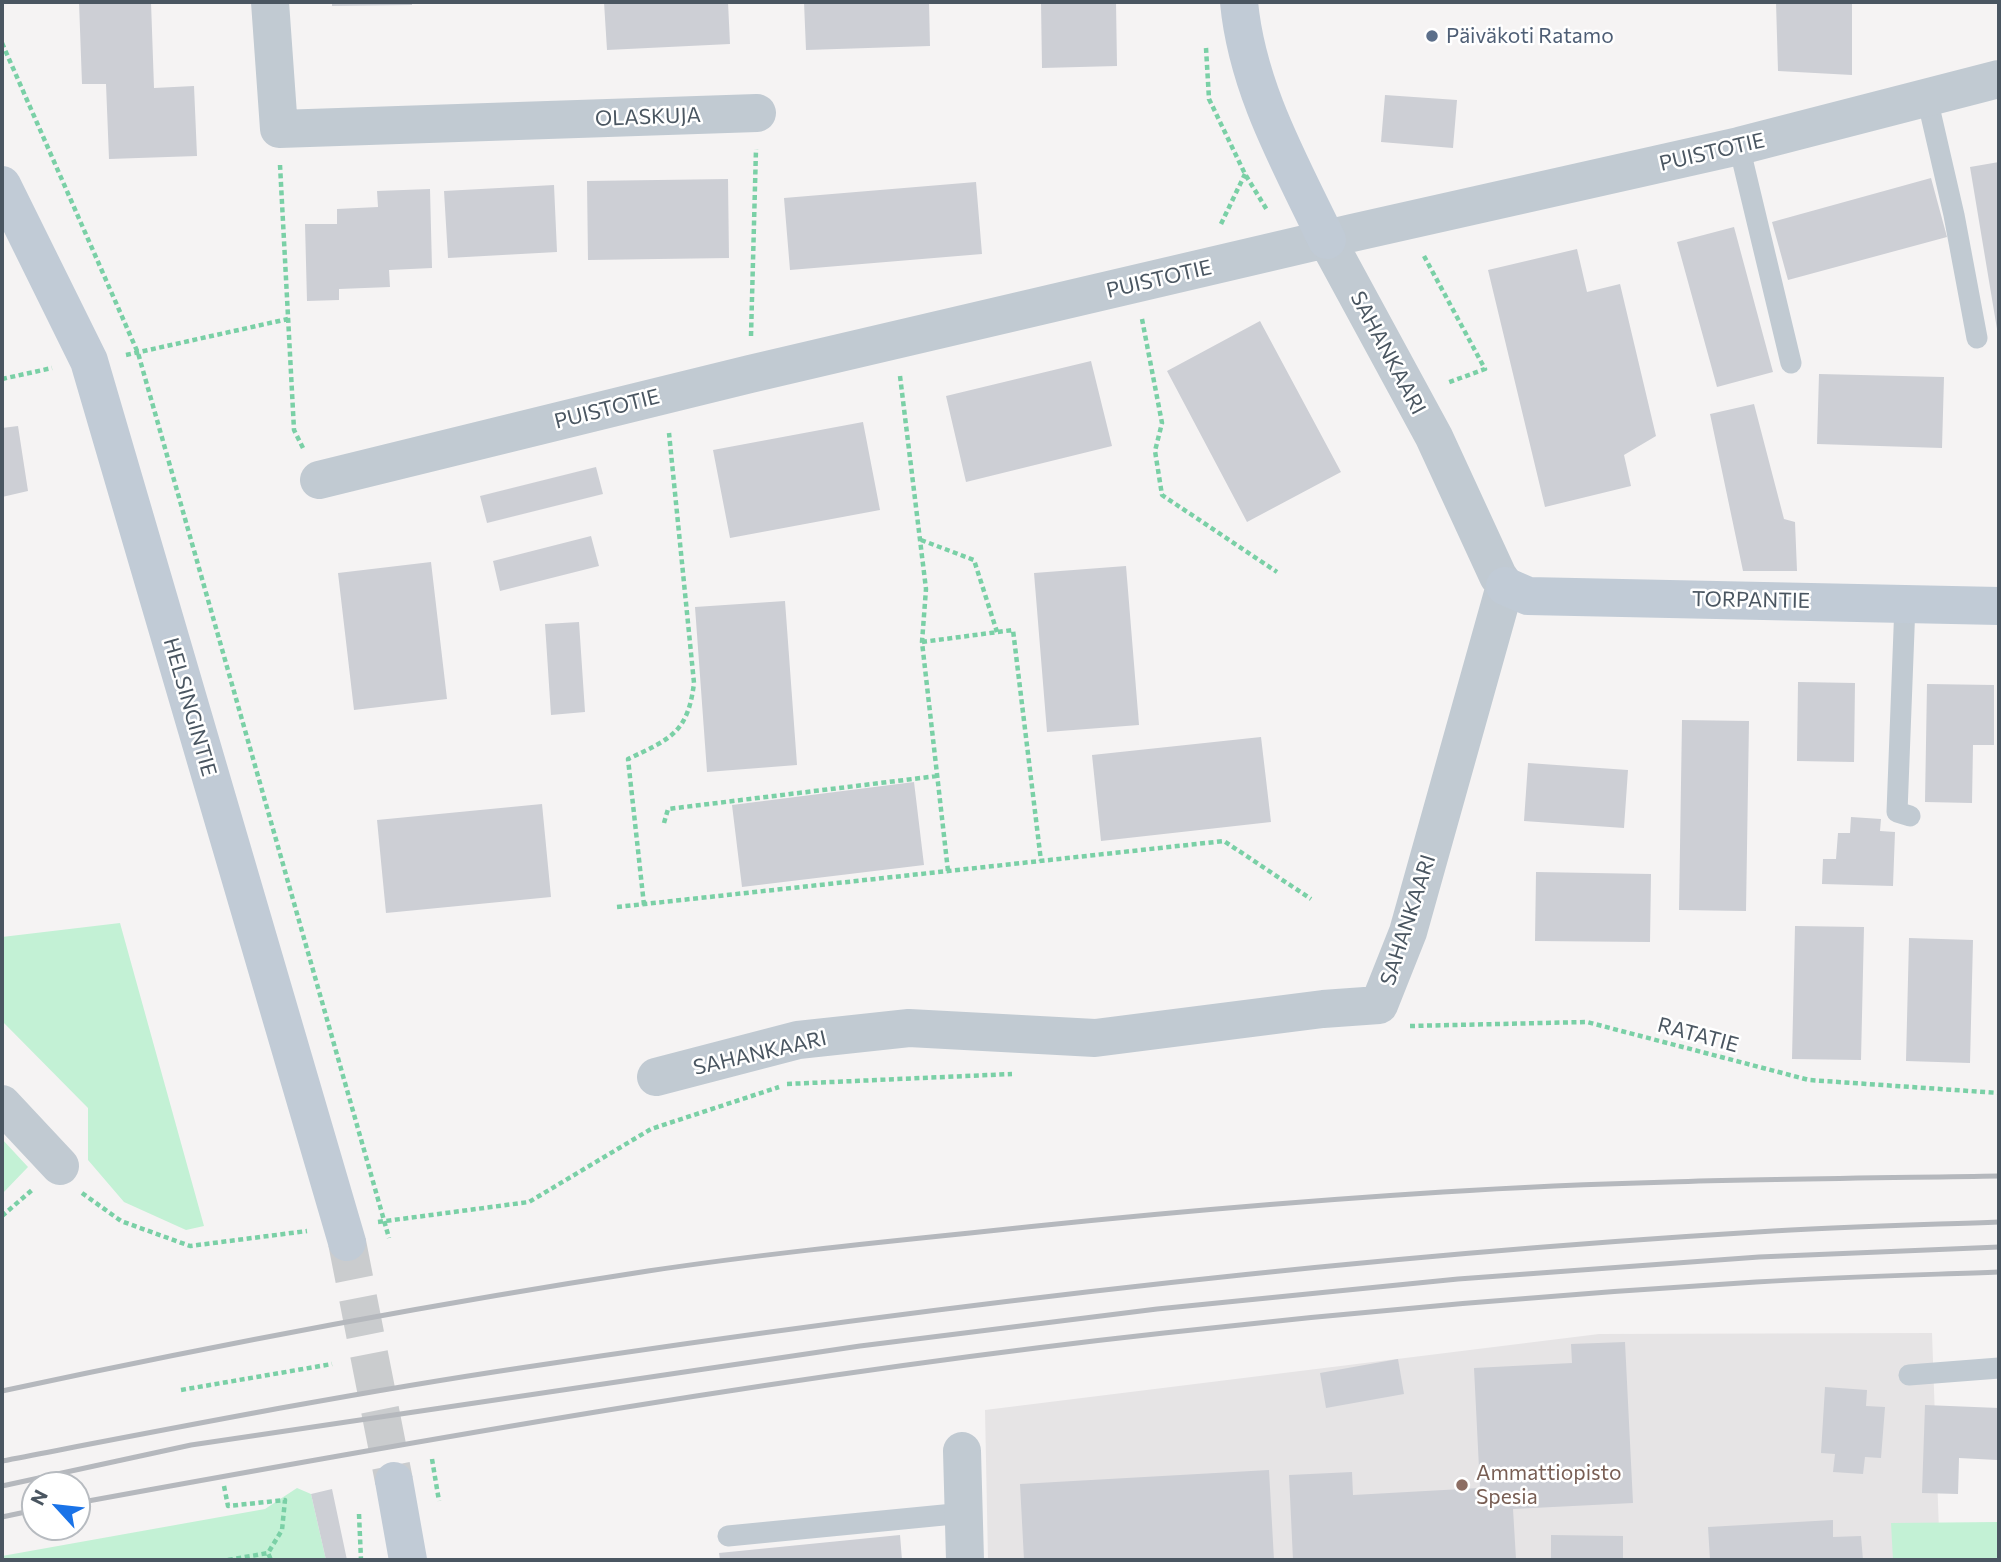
<!DOCTYPE html>
<meta charset="utf-8">
<style>
body{margin:0}
#map{position:relative;width:2001px;height:1562px;overflow:hidden;background:#f5f3f3;font-family:Commissioner,sans-serif}
canvas{display:block}
.frame{position:absolute;inset:0;border:4px solid #4a5661;pointer-events:none}
.north{position:absolute;left:21px;top:1471px;width:70px;height:70px;box-sizing:border-box;background:#fff;border:2px solid #b7bbc0;border-radius:50%;rotate:297deg;font-size:19px;font-weight:700;line-height:28px;text-align:center;color:#4a5661}
.north::after{content:'';display:block;margin:auto;width:24px;height:32px;background:#1a73e8;clip-path:polygon(50% 0,100% 100%,50% 72%,0 100%)}
</style>
<div id="map">
<canvas width="2001" height="1562"></canvas>
<div class="frame"></div>
<div class="north">N</div>
</div>
<script>
const c = document.querySelector('canvas').getContext('2d');
c.lineJoin = 'round';
function fill(path, color) {
  c.fillStyle = color;
  c.fill(path, 'evenodd');
}
function trace(path, color, width, dash) {
  c.strokeStyle = color;
  c.lineWidth = width;
  c.lineCap = dash ? 'butt' : 'round';
  c.setLineDash(dash || []);
  c.stroke(path);
}
function write(font, color, halo, rows, align = 'center') {
  c.font = font + ' Commissioner,sans-serif';
  c.lineWidth = 5;
  c.setLineDash([]);
  c.textBaseline = 'middle';
  c.strokeStyle = halo;
  c.fillStyle = color;
  for (const [text, x, y, turn = 0] of rows) {
    c.save();
    c.translate(x, y);
    c.rotate((+turn || 0) * Math.PI / 180);
    c.textAlign = isNaN(turn) ? turn : align;
    if (halo) c.strokeText(text, 0, 0);
    c.fillText(text, 0, 0);
    c.restore();
  }
}
fill(new Path2D(`
 M1932,1333L1940,1560H988L985,1410L1599,1334Z`), '#e6e4e5');
fill(new Path2D(`
 M120,923L204,1226L186,1230L124,1202L88,1160V1108L2,1021V937Z
 M2,1139L28,1167L2,1194Z
 M297,1488L311,1494L326,1560H2V1556L265,1509Z
 M1999,1522V1560H1893L1891,1523Z`), '#c3f1d5');
fill(new Path2D(`
 M79,2H151L154,88L194,86L197,156L109,159L106,84H82Z
 M332,2H412V5L332,6Z
 M604,2H728L730,44L607,50Z
 M804,2H929L930,46L806,50Z
 M1041,2H1116L1117,66L1042,68Z
 M1776,2H1852V75L1778,71Z
 M1385,95L1457,100L1453,148L1381,142Z
 M1999,162V335H1998L1970,167Z
 M1931,178L1947,237L1788,280L1772,222Z
 M728,179L729,258L588,260L587,181Z
 M976,182L982,254L790,270L784,198Z
 M554,185L557,252L448,258L444,191Z
 M430,189L432,268L389,270L390,287L339,289V300L307,301L305,224H337V209L378,207L377,191Z
 M1734,227L1773,372L1717,387L1677,242Z
 M1577,249L1587,292L1620,284L1656,436L1624,455L1631,486L1545,507L1488,270Z
 M1260,321L1341,472L1247,522L1167,371Z
 M1091,361L1112,446L966,482L946,396Z
 M1819,374L1944,377L1942,448L1817,444Z
 M1754,404L1784,519L1795,522L1797,571H1743L1710,414Z
 M863,422L880,510L730,538L713,450Z
 M18,426L28,491L2,497V428Z
 M596,467L603,494L487,523L480,496Z
 M591,536L599,566L500,591L493,561Z
 M431,562L447,699L354,710L338,573Z
 M1126,566L1139,725L1047,732L1034,573Z
 M785,601L797,765L707,772L695,607Z
 M579,622L585,712L551,715L545,624Z
 M1798,682L1855,683L1854,762L1797,761Z
 M1927,684L1994,685V745H1973L1972,803L1925,802Z
 M1682,720L1749,721L1746,911L1679,910Z
 M1261,737L1271,822L1101,841L1092,755Z
 M1528,763L1628,770L1624,828L1524,821Z
 M914,782L924,865L742,887L732,805Z
 M542,804L551,897L386,913L377,820Z
 M1851,817L1881,819L1880,831L1895,832L1893,886L1822,884L1823,859H1836L1838,833H1850Z
 M1536,872L1651,874L1650,942L1535,941Z
 M1795,926L1864,927L1861,1060L1792,1059Z
 M1909,938L1973,940L1970,1063L1906,1061Z
 M1625,1342L1633,1503L1513,1509L1516,1559L1293,1560L1289,1475L1352,1472L1353,1495L1480,1488L1474,1368L1572,1363L1571,1344Z
 M1398,1359L1404,1394L1326,1408L1320,1373Z
 M1825,1387L1867,1390L1866,1406L1885,1407L1881,1458L1865,1457L1863,1474L1833,1472L1835,1454L1821,1453Z
 M1925,1405L1999,1408L1997,1460L1959,1458L1958,1494L1922,1493Z
 M1269,1470L1274,1560H1024L1020,1484Z
 M332,1489L347,1560H326L311,1494Z
 M1833,1520V1537L1861,1536L1863,1560H1710L1708,1527Z
 M900,1535L902,1560H720L719,1553Z
 M1551,1535L1623,1536V1560H1551Z`), '#cdcfd5');
trace(new Path2D(`
 M347,1242L394,1481`), '#caccce', 38, [38, 19]);
trace(new Path2D(`
 M2,43L138,353L389,1238
 M1206,48L1209,99L1245,174L1267,210
 M280,165L294,430L303,448
 M1221,224L1245,174
 M1424,256L1485,369L1447,383
 M1142,319L1162,423L1155,451L1162,495L1277,572
 M751,336L756,149
 M126,355L288,319
 M900,376L926,589L922,642L948,871
 M2,379L52,368
 M921,540L974,560L997,632
 M922,642L1013,630L1041,861
 M664,823L668,809L937,776
 M644,905L628,759C670,739 688,733 694,683L669,433
 M617,907L1224,841L1311,899
 M1410,1026L1587,1022L1809,1080L1999,1093
 M787,1084L1012,1074
 M82,1193L121,1221L190,1246L307,1231
 M2,1216L32,1190
 M378,1222L529,1202L651,1129L779,1087
 M181,1390L332,1364
 M432,1459L439,1501
 M224,1486L228,1506L285,1500L282,1530L268,1553L271,1560
 M359,1514L361,1560
 M228,1560L268,1553`), '#7ad0a6', 4.5, [5, 3.5]);
trace(new Path2D(`
 M1927,98L1954,215L1977,338
 M1739,146L1791,363
 M1905,604L1897,812L1910,816
 M1909,1375L1999,1368
 M728,1536L964,1513`), '#c1cad2', 21);
trace(new Path2D(`
 M270,2L279,129L757,113
 M319,480L750,374L1352,233L1739,146L1999,79
 M656,1077L798,1040L909,1028L1095,1038L1323,1009L1379,1005L1408,932L1505,586L1498,576L1434,437L1327,240
 M2,1104L60,1166
 M962,1451L965,1560`), '#c1cad2', 38);
trace(new Path2D(`
 M1239,2C1247,88 1290,163 1327,240
 M2,185L89,361L347,1242
 M1505,586L1528,596L1999,606
 M394,1481L408,1560`), '#c1cbd6', 38);
trace(new Path2D(`
 M2,1391C216,1345 432,1304 648,1271C755,1255 862,1244 970,1233C1127,1216 1285,1202 1443,1192C1628,1180 1814,1179 1999,1176
 M2,1461C174,1428 346,1394 520,1368C930,1306 1343,1257 1757,1232C1837,1227 1918,1225 1999,1222
 M2,1486L191,1445L860,1346L1157,1309L1458,1279L1759,1257L1999,1247
 M77,1503C438,1437 799,1373 1164,1333C1361,1311 1558,1294 1756,1282C1837,1277 1918,1275 1999,1272
 M2,1517L35,1510`), '#b5b8bd', 5);
for (const [x, y, r, color] of [
 [1432,36,7,"#5c6f8a"],
 [1462,1485,7,"#8d6e63"]
]) {
  const dot = new Path2D();
  dot.arc(x, y, r, 0, 2 * Math.PI);
  c.fillStyle = color;
  c.fill(dot);
  trace(dot, '#fff', 2.5);
}
write('21px', '#4e5e75', '#fff', [
 ["Päiväkoti Ratamo",1446,36]
], 'left');
write('21px', '#4a5661', '#fff', [
 ["OLASKUJA",648,117,-2],
 ["PUISTOTIE",1712,152,-13],
 ["PUISTOTIE",1159,279,-13],
 ["SAHANKAARI",1388,353,62],
 ["PUISTOTIE",607,409,-14],
 ["TORPANTIE",1751,600,1],
 ["HELSINGINTIE",190,707,74],
 ["SAHANKAARI",1408,920,-72],
 ["RATATIE",1698,1035,15],
 ["SAHANKAARI",760,1053,-13]
]);
write('21px', '#785e54', '#fff', [
 ["Ammattiopisto",1476,1473],
 ["Spesia",1476,1497]
], 'left');
</script>
